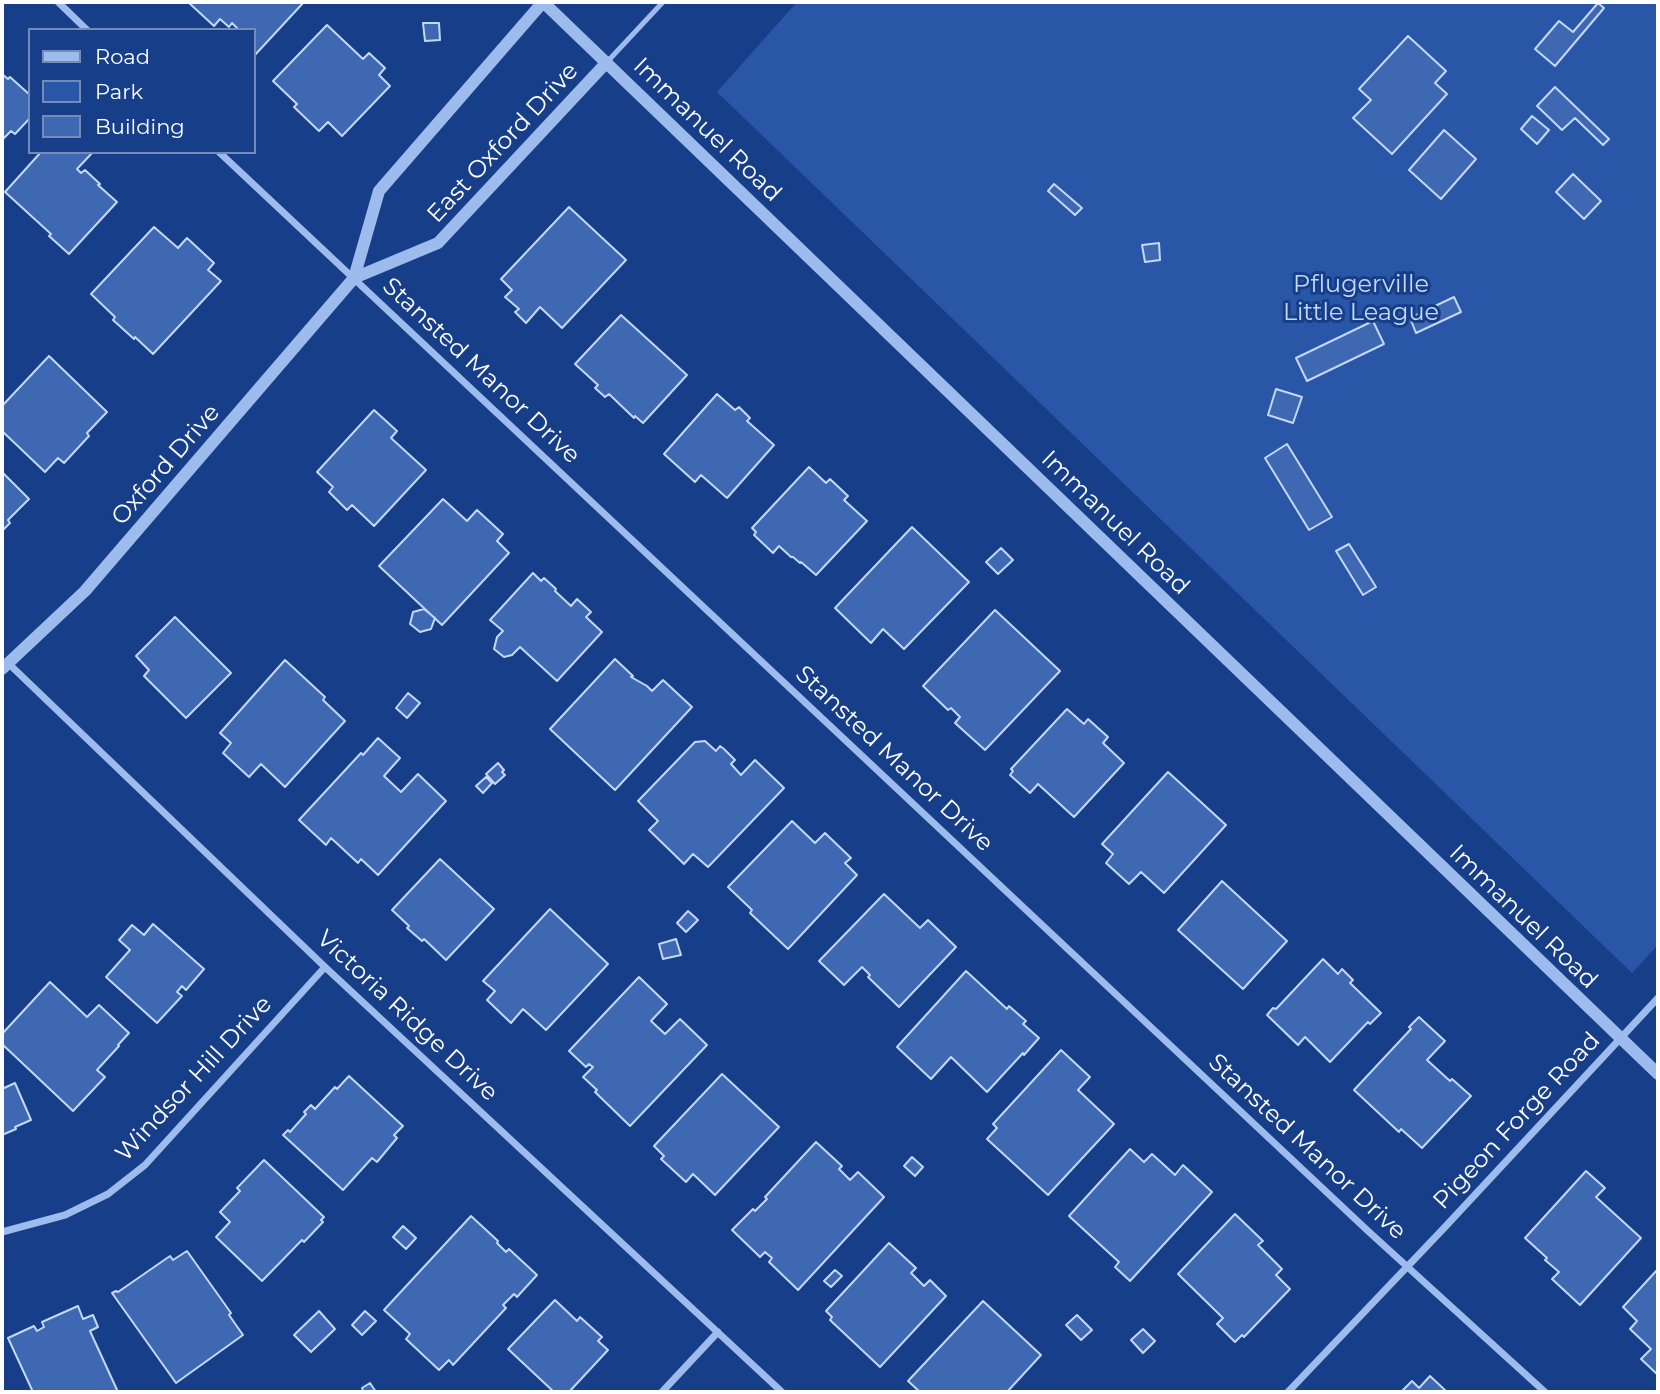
<!DOCTYPE html>
<style>
body{margin:0}
#map{position:relative;width:1660px;height:1394px;overflow:hidden;background:#173e88;font-family:Montserrat,sans-serif}
canvas{display:block}
.frame{position:absolute;inset:0;border:4px solid #fff;pointer-events:none}
.legend{position:absolute;left:28px;top:28px;width:228px;height:126px;box-sizing:border-box;background:#173e88;border:2px solid #748bb8;margin:0;padding:9px 12px;list-style:none;font-size:21px;color:#fff}
.legend li{display:flex;align-items:center;gap:14px;height:35px}
.legend b{width:35px;border:2px solid #748bb8}
</style>
<div id="map">
<canvas width="1660" height="1394"></canvas>
<div class="frame"></div>
<ul class="legend">
<li><b style="height:9px;background:#9ebbee"></b>Road</li>
<li><b style="height:19px;background:#2956a7"></b>Park</li>
<li><b style="height:19px;background:#3f68b2"></b>Building</li>
</ul>
</div>
<script>
const c = document.querySelector('canvas').getContext('2d');
c.lineJoin = 'round';
function fill(path, color) {
  c.fillStyle = color;
  c.fill(path, 'evenodd');
}
function trace(path, color, width, dash) {
  c.strokeStyle = color;
  c.lineWidth = width;
  c.lineCap = dash ? 'butt' : 'round';
  c.setLineDash(dash || []);
  c.stroke(path);
}
function write(font, color, halo, rows, align = 'center') {
  c.font = font + ' Montserrat,sans-serif';
  c.lineWidth = 6;
  c.setLineDash([]);
  c.textBaseline = 'middle';
  c.strokeStyle = halo;
  c.fillStyle = color;
  for (const [text, x, y, turn = 0] of rows) {
    c.save();
    c.translate(x, y);
    c.rotate((+turn || 0) * Math.PI / 180);
    c.textAlign = isNaN(turn) ? turn : align;
    if (halo) c.strokeText(text, 0, 0);
    c.fillText(text, 0, 0);
    c.restore();
  }
}
fill(new Path2D(`
 M797,2H1658V945L1632,973L717,92Z`), '#2956a7');
const building = new Path2D(`
 M188,2H304L254,56V30H235L237,28L232,23L229,27L220,19L214,26Z
 M1598,3L1604,8L1555,66L1535,49L1559,21L1573,32Z
 M423,23H439L440,40L425,41Z
 M327,25L363,59L369,53L385,68L379,75L390,86L342,136L328,122L319,131L294,107L297,104L273,81Z
 M1408,36L1446,71L1435,83L1447,94L1392,154L1353,118L1371,100L1359,89Z
 M2,74L8,79L10,77L30,95V118L15,134L11,131L2,140Z
 M1555,87L1609,139L1603,145L1575,118L1562,130L1537,106Z
 M1532,116L1549,130L1537,144L1521,129Z
 M1444,130L1476,159L1441,199L1409,170Z
 M41,152H93L77,169L81,173L85,170L100,184L98,185L117,202L69,254L49,236L51,234L5,192Z
 M1573,174L1601,201L1584,219L1556,192Z
 M1054,184L1082,208L1075,215L1048,191Z
 M569,207L626,260L562,328L540,307L526,323L515,312L519,309L505,297L512,290L501,279Z
 M154,227L178,248L187,238L214,263L208,270L221,281L153,354L135,337L134,339L113,320L115,317L91,294Z
 M1159,243L1160,260L1145,262L1142,245Z
 M1454,297L1461,312L1416,333L1410,318Z
 M621,315L687,375L643,423L635,416L634,418L609,394L605,397L595,388L598,385L575,364Z
 M1373,321L1384,344L1307,381L1296,358Z
 M49,356L107,412L87,433L89,436L64,463L58,458L45,472L2,431V406Z
 M1276,389L1302,397L1293,423L1268,415Z
 M717,394L735,410L739,407L750,418L747,421L774,445L727,498L701,475L695,482L664,454Z
 M374,410L397,431L391,438L426,470L374,526L352,505L347,510L329,492L333,487L317,472Z
 M1287,444L1332,517L1309,530L1265,458Z
 M809,467L826,483L830,479L848,496L844,500L867,521L816,575L801,562L800,563L793,557H791L779,546L773,553L754,535L756,532L752,528Z
 M2,472L29,499L8,520L10,523L2,531Z
 M443,499L467,521L477,510L503,534L497,541L509,553L442,625L379,566Z
 M912,527L969,582L904,649L883,629L871,643L835,608Z
 M1349,544L1376,587L1363,595L1336,551Z
 M1001,548L1013,560L998,574L986,562Z
 M533,573L541,581L544,578L556,589L555,591L571,606L577,599L591,612L586,617L602,632L557,681L520,647L512,655L504,657L494,649L497,637L503,631L490,620Z
 M424,609L435,618L431,629L420,632L410,624L413,612Z
 M995,610L1060,671L985,750L955,723L960,717L951,708L948,710L923,686Z
 M175,617L231,673L186,718L144,676L149,670L136,656Z
 M615,659L633,676L631,677L647,686L652,691L663,680L692,707L615,790L550,729Z
 M285,660L325,697L323,700L345,721L285,787L261,764L249,777L223,753L231,743L220,733Z
 M408,693L420,703L407,718L396,708Z
 M1067,709L1084,724L1088,719L1108,737L1103,743L1124,763L1074,817L1038,784L1030,793L1010,775L1013,771L1011,769Z
 M378,738L400,758L384,776L401,792L418,774L446,801L378,875L361,859L358,863L331,838L326,845L299,820L361,753L363,755Z
 M705,741L716,751L720,746L724,749L735,760L731,764L741,775L755,760L784,788L708,867L693,854L684,864L649,830L658,821L638,801L695,742Z
 M498,763L504,770L502,772L505,775L495,784L486,774Z
 M1168,772L1226,825L1164,893L1141,872L1129,884L1106,863L1113,854L1102,844Z
 M486,777L492,783L483,793L476,786Z
 M792,821L815,843L825,833L851,858L845,863L857,875L788,949L750,913L752,910L728,887Z
 M440,859L494,909L446,960L424,939L422,941L407,928L409,926L392,910Z
 M1222,881L1287,941L1243,989L1178,930Z
 M884,894L920,928L928,920L956,947L899,1007L868,977L870,975L862,967L844,985L819,961Z
 M550,909L608,964L546,1030L523,1009L511,1023L487,1000L495,991L483,981Z
 M688,911L698,920L686,932L677,923Z
 M153,924L204,969L186,990L182,986L177,992L182,996L157,1023L106,977L130,950L119,940L132,925L144,935Z
 M676,939L681,955L663,959L659,944Z
 M1323,959L1338,974L1342,969L1353,980L1350,983L1381,1013L1370,1024L1368,1022L1330,1062L1305,1037L1298,1045L1267,1015L1273,1008L1276,1009Z
 M966,971L1007,1009L1009,1006L1026,1021L1023,1024L1039,1038L1024,1055L1023,1053L987,1092L951,1057L931,1079L897,1047Z
 M639,977L667,1004L651,1021L665,1034L680,1019L707,1045L630,1126L595,1092L597,1090L583,1077L593,1067L589,1064L586,1067L569,1051Z
 M50,982L87,1017L99,1005L129,1033L118,1045L119,1046L97,1070L105,1077L73,1111L2,1044V1034Z
 M1419,1017L1445,1041L1427,1060L1450,1081L1452,1079L1471,1096L1422,1148L1401,1129L1399,1132L1354,1090L1411,1029L1409,1027Z
 M1061,1050L1090,1077L1078,1090L1114,1124L1048,1195L987,1139L997,1128L993,1124Z
 M722,1074L779,1127L715,1195L693,1174L686,1182L661,1159L664,1156L654,1146Z
 M349,1076L403,1126L394,1135L397,1138L377,1162L372,1158L343,1190L283,1135L288,1130L290,1132L306,1114L304,1112L311,1105L315,1109L335,1087L337,1089Z
 M15,1083L31,1120L15,1127L16,1129L2,1135V1089Z
 M816,1142L842,1166L839,1169L850,1180L858,1172L884,1197L798,1290L769,1262L772,1258L765,1252L760,1257L732,1230L753,1209L755,1211L767,1199L765,1197Z
 M1130,1149L1144,1162L1152,1154L1175,1175L1183,1165L1212,1192L1130,1281L1115,1267L1119,1262L1069,1216Z
 M912,1157L923,1167L915,1176L904,1166Z
 M264,1160L324,1217L321,1220L323,1222L304,1242L302,1240L262,1281L216,1237L230,1222L220,1212L240,1191L237,1188Z
 M1586,1171L1605,1188L1596,1197L1641,1238L1580,1305L1552,1279L1559,1272L1545,1260L1547,1258L1525,1238Z
 M1235,1214L1263,1241L1258,1245L1282,1269L1276,1275L1290,1289L1244,1337L1242,1335L1235,1342L1217,1324L1223,1318L1178,1274Z
 M471,1216L498,1241L497,1243L506,1252L509,1249L537,1275L517,1297L514,1294L503,1305L506,1308L453,1365L449,1360L439,1370L406,1339L410,1334L384,1310Z
 M403,1226L416,1238L406,1249L393,1237Z
 M889,1243L916,1268L911,1273L924,1286L930,1280L946,1296L880,1367L830,1320L832,1317L826,1311Z
 M187,1251L231,1313L229,1315L243,1335L176,1383L112,1293L116,1291L118,1292L170,1256L173,1260Z
 M1658,1269V1375L1641,1359L1651,1349L1630,1329L1637,1321L1623,1307Z
 M835,1270L842,1276L831,1287L824,1281Z
 M555,1300L577,1321L580,1317L602,1337L598,1341L608,1350L569,1392H554L508,1349Z
 M983,1301L1041,1355L1007,1392H920L908,1381Z
 M78,1306L83,1319L93,1315L98,1327L90,1331L118,1392H33L8,1338L34,1326L37,1331L44,1327L42,1322Z
 M319,1311L335,1329L311,1352L294,1335Z
 M365,1311L376,1321L362,1335L352,1325Z
 M1077,1315L1092,1330L1081,1340L1066,1325Z
 M1143,1329L1155,1341L1143,1353L1131,1340Z
 M1430,1376L1447,1392H1401L1412,1381L1419,1388Z
 M370,1383L376,1392H360L363,1391L362,1388Z`);
fill(building, '#3f68b2');
trace(building, '#c4d8fa', 2);
trace(new Path2D(`
 M607,62L663,2`), '#9ebbee', 5);
trace(new Path2D(`
 M58,2L87,30
 M219,152L1368,1231L1545,1392
 M9,664L325,967L782,1392
 M2,1232L65,1215L108,1194L145,1165L325,967
 M662,1392L718,1332
 M1288,1392L1445,1227L1658,998`), '#9ebbee', 7);
trace(new Path2D(`
 M543,2L1658,1074
 M354,278L438,243L607,62
 M2,669L85,591L354,278L379,191L543,2`), '#9ebbee', 12);
write('24px', '#fff', '#173e88', [
 ["Immanuel Road",707,130,44],
 ["East Oxford Drive",503,143,-47],
 ["Stansted Manor Drive",481,371,43],
 ["Oxford Drive",166,465,-49],
 ["Immanuel Road",1115,523,44],
 ["Stansted Manor Drive",894,759,43],
 ["Immanuel Road",1523,917,44],
 ["Victoria Ridge Drive",407,1016,43],
 ["Windsor Hill Drive",194,1079,-47],
 ["Pigeon Forge Road",1517,1121,-47],
 ["Stansted Manor Drive",1307,1147,43]
]);
write('24px', '#c4d8fa', '#173e88', [
 ["Pflugerville",1361,285],
 ["Little League",1361,313]
]);
</script>
